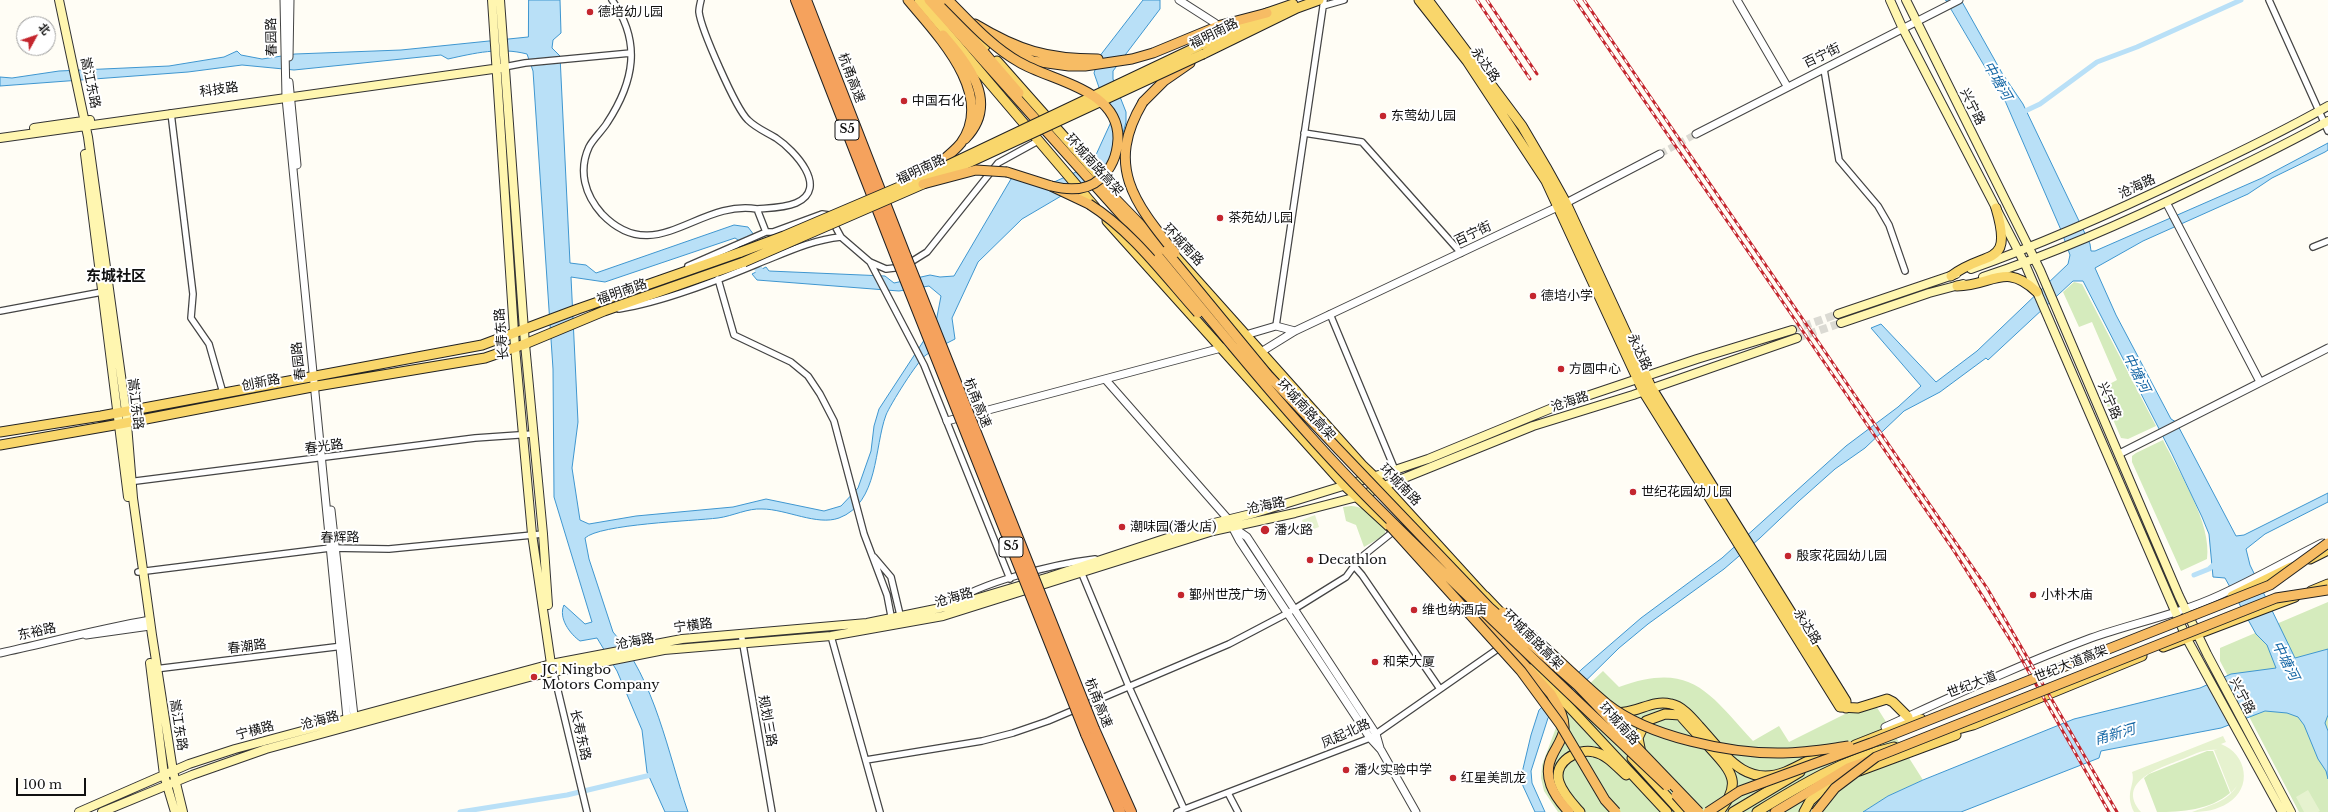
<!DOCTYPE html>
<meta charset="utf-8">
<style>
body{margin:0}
#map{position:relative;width:2328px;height:812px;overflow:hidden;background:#fffdf5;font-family:"Libre Baskerville","Noto Sans SC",serif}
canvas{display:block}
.north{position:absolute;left:16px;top:16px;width:40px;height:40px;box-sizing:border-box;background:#fff;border:1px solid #a0a0a0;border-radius:50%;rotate:50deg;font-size:11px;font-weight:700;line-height:16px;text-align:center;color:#111}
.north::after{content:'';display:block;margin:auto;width:14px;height:18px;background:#c4262e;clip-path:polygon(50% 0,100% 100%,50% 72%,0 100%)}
.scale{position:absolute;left:16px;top:778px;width:70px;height:18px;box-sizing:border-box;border:2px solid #111;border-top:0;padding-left:5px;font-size:12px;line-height:14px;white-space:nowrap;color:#111;-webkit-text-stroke:3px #fff;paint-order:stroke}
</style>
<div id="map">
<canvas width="2328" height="812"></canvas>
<div class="north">北</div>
<div class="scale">100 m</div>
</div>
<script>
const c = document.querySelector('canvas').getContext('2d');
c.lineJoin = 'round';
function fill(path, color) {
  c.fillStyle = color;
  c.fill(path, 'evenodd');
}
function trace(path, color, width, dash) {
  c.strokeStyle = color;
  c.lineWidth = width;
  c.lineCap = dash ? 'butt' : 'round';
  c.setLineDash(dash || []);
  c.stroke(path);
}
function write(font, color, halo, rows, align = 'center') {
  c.font = font + ' "Libre Baskerville","Noto Sans SC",serif';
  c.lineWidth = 4;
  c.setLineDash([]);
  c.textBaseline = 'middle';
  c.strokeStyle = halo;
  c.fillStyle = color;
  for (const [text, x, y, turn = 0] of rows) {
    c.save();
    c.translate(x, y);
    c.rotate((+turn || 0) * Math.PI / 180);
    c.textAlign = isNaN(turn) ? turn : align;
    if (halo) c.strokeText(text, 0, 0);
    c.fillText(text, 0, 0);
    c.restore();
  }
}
fill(new Path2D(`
 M2074,282L2082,284L2156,426L2128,439L2121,438L2100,389L2117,380L2092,322L2079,327L2063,292Z
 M2163,440C2179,473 2212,523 2207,559L2181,571L2132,462V456L2136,453Z
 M1351,506C1367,507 1375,518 1385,529V535L1364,547L1356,525L1346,521L1343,507Z
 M2328,602V812H2299L2220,661V648Z
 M1603,671L1619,687C1691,661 1708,692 1753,741L1779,726L1789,742L1849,712L1876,706L1923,780L1888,796L1863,812H1558L1544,791L1541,778L1542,765L1563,709Z
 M2207,751H2213L2230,793C2210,810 2182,812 2157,812L2144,778L2149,774Z`), '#d5ebbd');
fill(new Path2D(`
 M1315,515L1319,527L1306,532L1302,520Z
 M2223,736L2226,742L2221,744C2247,754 2253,788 2228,803C2217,810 2205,812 2192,812C2208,806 2227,802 2237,786L2231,793L2214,750H2218C2205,748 2192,755 2180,760C2160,768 2115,782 2141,812H2134C2124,792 2136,785 2132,772Z
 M2308,790L2320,811L2318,812H2304L2296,797Z`), '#e6f2cf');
const water = new Path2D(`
 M529,0H560L561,33L553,40L552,48L560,56L570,263L586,265L596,273L734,225L748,227L754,235L741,242L735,238L605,282L571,277L578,422L572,468L580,520L589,524L636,516L733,507L766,499L824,511L841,506L858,488L871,451L874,426L879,409L936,322L941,296L929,286L899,291L757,280L752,274L766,267L769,271L885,276L894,283L930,275L940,277L954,276L1011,179L1016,176L1052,183L1076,172L1095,157L1111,122L1094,73L1099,57L1143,0H1160V9L1113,71V79L1126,112V122L1120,144L1102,172L1022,219L978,262L952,318L955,339C946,344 935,348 926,355C918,360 890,405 886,415C874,447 879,503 839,518C817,526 786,509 762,509C748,508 733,516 718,518C693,521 600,524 585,538L589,559L613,632C655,679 668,754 688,812H665L647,772L642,730L617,671L597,638L580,641C570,634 558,618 564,605L585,624L592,622L554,497L553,369L533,71L527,54C500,47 475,53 448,59L441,55L294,70L242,65L188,72L0,86V77L12,78L59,71L169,66L224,57L237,51L241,55L262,59L295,54L401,50L528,37Z
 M1946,0H1961L2002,73L2023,104L2090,244L2091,251H2095L2262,178L2328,143V150L2325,152L2272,178L2248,194L2143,241L2095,268L2116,315L2171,419L2176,422L2236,536L2244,535L2328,493V502L2265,534L2246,549L2250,565L2295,658L2328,649V715L2325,723L2328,731V779L2326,771L2318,759L2304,725L2298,717L2287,713L2265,711L2221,728L2101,751L2099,758L1961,812H1863L1888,796L1923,780L2074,719L2200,688L2231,674L2276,668L2267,645L2256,634L2225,578L2213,577L2209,534L2202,517L2172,454L2083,281H2073L1988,360L1986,358L1940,392L1904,411L1865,448L1835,469L1799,501L1760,538L1724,569L1648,624L1619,648L1548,718L1531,771L1532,783L1545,812H1535L1523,786L1521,777L1531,735L1539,710L1582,669L1641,618L1722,558L1846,446L1898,407L1921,386L1871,328L1881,324L1936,382L1977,351L2068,264L2070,255L2061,230L2006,103Z`);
fill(water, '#b9e0f7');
trace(water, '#3f96cf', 1);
trace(new Path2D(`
 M2021,113L2040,104L2097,62L2137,47L2241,0
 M2194,575L2209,569L2217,562
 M460,812L567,795L655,774`), '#b9e0f7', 5);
trace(new Path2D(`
 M744,234L761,275H767`), '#b9e0f7', 8);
trace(new Path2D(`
 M1660,154L1696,134`), '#dbdad3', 7, [7, 3.5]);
trace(new Path2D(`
 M1792,330L1838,314
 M1797,338L1841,323`), '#dbdad3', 8, [8, 4]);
const minor = new Path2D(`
 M612,0C642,42 634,82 607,123C602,131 593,139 589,147C578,171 585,195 602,214C655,269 698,199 757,209L766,232H773L822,214L829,215L841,237L870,262L886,269L903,267L927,252L998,163L1038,141
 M701,0C700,4 699,8 699,12C701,29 736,109 748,120C756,128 766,132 776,138C794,150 830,188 796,203C784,208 769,208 757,209
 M2269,0L2328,131
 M1323,6L1344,0
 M504,67L525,63L631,53
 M1824,69L1839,160L1878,206L1889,225L1905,271
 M171,113L193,294L191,318L209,344L223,393
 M1304,133L1362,142L1461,253
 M2313,247L2328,241
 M870,262L924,365L1010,579
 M688,266L766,232
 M718,279L734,335L791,362L808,376L820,394L834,421L864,534L887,595L892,621
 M619,309C663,302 716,281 757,264C785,253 811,240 841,237
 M0,311L102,292
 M1330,314L1395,470
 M1276,326L1324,0
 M128,482L475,438L533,434
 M874,557L891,577L901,619
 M1355,567L1362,575L1440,689
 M138,572L330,548L389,549L543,534
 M1082,574L1129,687L1184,809
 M948,605C981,582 1054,564 1095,559
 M741,633L772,812
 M831,636L880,812
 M155,669L343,646
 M553,670L587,812
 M866,760L982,741L1013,733L1048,721L1229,644L1288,613L1346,577L1359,559L1394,531
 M1228,793L1238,812
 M1177,812L1370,738L1502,646`);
const tertiary = new Path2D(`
 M284,0L286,98L347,718
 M1179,0L1215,23
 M1737,0L1787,86
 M289,57L290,0
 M289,82L297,165
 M1696,134L1959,0
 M2166,202L2260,382
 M1242,336L1276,326L1295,331
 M1261,352L1295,331L1566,203L1660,154
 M1105,379L1228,519L1239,540L1370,738L1381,750L1416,812
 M947,421L1225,347
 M2119,454L2328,348
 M331,510L354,716
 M1234,528L1247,537L1376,734L1380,748
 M86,635L150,626
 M0,653C50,642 99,629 150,620
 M1885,727C1953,696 2021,664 2091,638C2134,623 2179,614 2220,595C2255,579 2288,560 2322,543`);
const secondary = new Path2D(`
 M59,0L88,137L126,412L133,498L152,635L173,771L183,812
 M492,0L515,347L532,534L551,664
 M500,0L525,344L543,534L548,605
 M1890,0L1903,29L2025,264L2187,639L2282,812
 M1906,0L2040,270L2179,596L2207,654L2291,812
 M34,128L90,120
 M0,138L500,68
 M85,154L128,497
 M1971,269C2045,243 2116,211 2187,177C2234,155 2282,132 2328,106
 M1983,277C2059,252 2132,219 2204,184C2245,164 2287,144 2328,121
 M1838,314L1956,274
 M1841,323L1929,293L1963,284
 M150,663L164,775L175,812
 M79,812L189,764L235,749L551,664L682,639L867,623L955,605L1049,577L1210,524L1255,513L1395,470L1428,459L1557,406L1697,359L1792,330
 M102,812L192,775L266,749L533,676L664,650L831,636L943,616L1213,531L1295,513L1357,497L1533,426L1633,395L1797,338`);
const primary = new Path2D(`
 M919,0L1095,207
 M1419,0L1467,61L1546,181L1643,391L1840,707L1858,708L1887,699L1893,702L1908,717
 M1428,0L1522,126L1546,167L1566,203L1651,387L1846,701V708
 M964,21L985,46
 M1201,45L1267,13L1293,4
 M1203,54L1297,8L1319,0
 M997,61L1105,183
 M1107,221L1345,486L1394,531
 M1168,248L1362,465L1385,487L1488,600
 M1951,276C1986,249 2014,269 1996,208
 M1957,286C1992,286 2005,261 2037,292
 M0,432L101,416L482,345L578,309L741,252
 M0,445L120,424L317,386L485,358L525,344L604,311L744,262
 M2310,559L2328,550
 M2311,591L2328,584
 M1485,596L1505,617
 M2232,596L2291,567
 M2163,647L2295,597
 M1540,656L1567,687
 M1533,668L1667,812
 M1600,709C1632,721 1647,698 1671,704C1682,706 1692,718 1699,726C1724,753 1744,788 1785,772C1800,766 1814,757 1829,750
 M1947,732L1973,725L2142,656
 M1855,745L1921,719
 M1641,753L1638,738L1646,721L1665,714L1680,715C1690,727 1701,738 1711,749C1733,773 1742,784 1719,812
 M1632,758L1681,812
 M1859,771L1956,735
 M1814,793L1846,777
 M1580,812C1572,803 1563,794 1559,782C1553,762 1577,748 1594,752C1606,754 1617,767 1626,775
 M1733,812L1800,772
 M1757,812C1799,786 1846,758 1894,747
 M1804,812L1810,801L1820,792`);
const trunk = new Path2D(`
 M908,0C937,35 996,94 961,143C952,154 937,164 927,174
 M929,0L1159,257
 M939,0L1019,93
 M975,24C1018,50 1047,59 1098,59
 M943,35C969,65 1000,103 965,139
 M997,44L1033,61L1069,66H1085L1132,59L1153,53L1221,25L1267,13
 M1143,102L1164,81L1190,63
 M1007,172L1051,186L1089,204
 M1101,184L1166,251
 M1460,594L1551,694C1557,705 1565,716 1564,729C1563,738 1557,746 1553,754C1541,776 1554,796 1569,812
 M1775,812L1848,768L1870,760`);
const motorway = new Path2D(`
 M796,0L897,259
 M806,0L906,257
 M1094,729L1131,812
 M1086,734L1120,812`);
trace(minor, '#444', 8);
trace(tertiary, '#444', 9);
trace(secondary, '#333', 10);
trace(primary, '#222', 11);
trace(trunk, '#222', 11);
trace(motorway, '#222', 12);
trace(minor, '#fff', 5.5);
trace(tertiary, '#fff', 7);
trace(secondary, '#fff6b0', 8);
trace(primary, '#f9d66b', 9);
trace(trunk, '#f7bc64', 9);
trace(motorway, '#f5a25d', 10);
const rail = new Path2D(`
 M1477,0L1530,79
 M1487,0L1537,74
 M1575,0L1954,551L2014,646L2109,812
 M1584,0L1987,588L2117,812`);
trace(rail, '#c4262e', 3);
trace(rail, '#fff', 1.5, [4.5]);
const primaryBridge = new Path2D(`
 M741,252L784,236L925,176L1201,45
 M744,262L923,184L1203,54`);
const trunkBridge = new Path2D(`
 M948,0C970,22 992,47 1019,62C1053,82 1119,89 1118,139C1117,156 1112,168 1100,179C1086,192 1067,190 1051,186
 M1143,102C1105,166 1134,202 1175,253
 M923,184L976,170L1007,172
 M1089,204C1132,231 1164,275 1198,313
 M1166,251L1268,375L1338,449L1489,607L1578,686L1699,812
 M1159,257C1229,342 1299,429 1377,507C1472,602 1570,694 1667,786
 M1390,526L1521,671L1560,724L1605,800L1616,812
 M1503,612C1540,640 1571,674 1607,704C1648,737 1731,754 1783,753C1805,753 1827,749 1849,746
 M1676,795L1691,812
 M1708,812L1740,791L1871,743L2270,585L2328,543
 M1816,812L1835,788L1876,757L2276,598L2328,590`);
const motorwayBridge = new Path2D(`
 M906,257L1094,729
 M897,259L1086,734`);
trace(primaryBridge, '#222', 11, []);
trace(trunkBridge, '#222', 11, []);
trace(motorwayBridge, '#222', 12, []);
trace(primaryBridge, '#f9d66b', 9);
trace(trunkBridge, '#f7bc64', 9);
trace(motorwayBridge, '#f5a25d', 10);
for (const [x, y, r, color] of [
 [590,12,4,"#c4262e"],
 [904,101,4,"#c4262e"],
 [1383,116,4,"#c4262e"],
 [1220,218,4,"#c4262e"],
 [1533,296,4,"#c4262e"],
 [1561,369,4,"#c4262e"],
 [1633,492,4,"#c4262e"],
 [1122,527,4,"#c4262e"],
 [1265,530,5,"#c4262e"],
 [1788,556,4,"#c4262e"],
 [1310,560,4,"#c4262e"],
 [1181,595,4,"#c4262e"],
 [2033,595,4,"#c4262e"],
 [1414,610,4,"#c4262e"],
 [1375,662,4,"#c4262e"],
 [534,677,4,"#c4262e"],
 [1346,770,4,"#c4262e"],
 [1453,778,4,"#c4262e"]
]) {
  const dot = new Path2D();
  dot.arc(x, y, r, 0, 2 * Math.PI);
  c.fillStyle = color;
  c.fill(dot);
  trace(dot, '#fff', 1.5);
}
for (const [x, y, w] of [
 [847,130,24],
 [1011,547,24]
]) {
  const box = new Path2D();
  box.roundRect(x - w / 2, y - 10, w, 20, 3);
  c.fillStyle = '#fff';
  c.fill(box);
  trace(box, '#111', 1);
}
write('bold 12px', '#111', null, [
 ["S5",847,130],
 ["S5",1011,547]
]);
write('13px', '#111', '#fff', [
 ["德培幼儿园",598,12],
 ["中国石化",912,101],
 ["东莺幼儿园",1391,116],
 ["茶苑幼儿园",1228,218],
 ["德培小学",1541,296],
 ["方圆中心",1569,369],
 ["世纪花园幼儿园",1641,492],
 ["潮味园(潘火店)",1130,527],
 ["潘火路",1274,530],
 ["殷家花园幼儿园",1796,556],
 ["Decathlon",1318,560],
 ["鄞州世茂广场",1189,595],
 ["小朴木庙",2041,595],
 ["维也纳酒店",1422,610],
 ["和荣大厦",1383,662],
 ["JC Ningbo",542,670],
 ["Motors Company",542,685],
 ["潘火实验中学",1354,770],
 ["红星美凯龙",1461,778]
], 'left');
write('13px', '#111', '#fff', [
 ["福明南路",1214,34,-26],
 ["春园路",272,37,-91],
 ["百宁街",1822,56,-26],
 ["永达路",1485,65,55],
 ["杭甬高速",851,78,69],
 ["嵩江东路",90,83,78],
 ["科技路",219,90,-8],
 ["兴宁路",1972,107,63],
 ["环城南路高架",1094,165,48],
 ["福明南路",921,170,-25],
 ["沧海路",2137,187,-25],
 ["百宁街",1473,234,-25],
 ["环城南路",1183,245,47],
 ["福明南路",622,292,-19],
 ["长寿东路",502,334,-95],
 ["永达路",1639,352,65],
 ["春园路",299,361,-96],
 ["创新路",261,383,-11],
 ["兴宁路",2109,401,67],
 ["沧海路",1570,402,-18],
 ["杭甬高速",977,403,68],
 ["嵩江东路",135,404,83],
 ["环城南路高架",1306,410,47],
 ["春光路",324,447,-8],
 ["环城南路",1400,485,46],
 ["沧海路",1266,506,-12],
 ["春辉路",340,538,-1],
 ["沧海路",954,598,-16],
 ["宁横路",693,626,-7],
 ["永达路",1807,627,58],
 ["东裕路",37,632,-12],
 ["环城南路高架",1533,640,45],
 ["沧海路",635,642,-11],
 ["春潮路",247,647,-7],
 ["世纪大道高架",2071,664,-22],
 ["世纪大道",1972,685,-21],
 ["兴宁路",2242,696,62],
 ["杭甬高速",1098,703,68],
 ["沧海路",320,721,-15],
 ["规划三路",767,721,80],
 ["环城南路",1619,724,48],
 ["嵩江东路",178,725,81],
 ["宁横路",255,731,-15],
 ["凤起北路",1346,734,-24],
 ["长寿东路",580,735,77]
]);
write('italic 14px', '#1768a6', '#fff', [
 ["中塘河",1997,81,60],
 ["中塘河",2136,373,63],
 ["中塘河",2285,661,63],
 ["甬新河",2115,735,-16]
]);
write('bold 15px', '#111', '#fff', [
 ["东城社区",116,277]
]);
</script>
